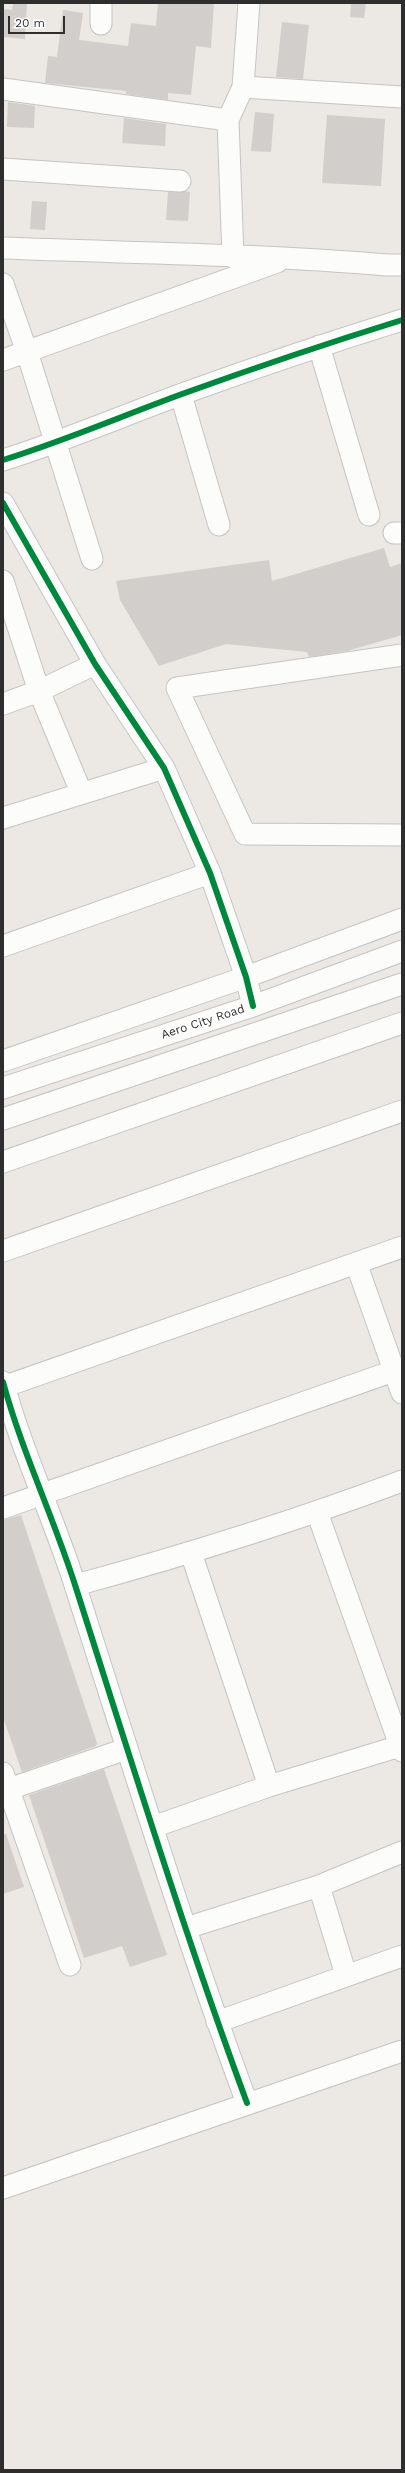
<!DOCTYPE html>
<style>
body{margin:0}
#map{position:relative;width:405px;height:2473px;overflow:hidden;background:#ece8e4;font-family:"Work Sans",sans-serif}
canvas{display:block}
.frame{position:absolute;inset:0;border:4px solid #2e2e2e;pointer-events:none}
.scale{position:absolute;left:8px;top:16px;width:57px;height:18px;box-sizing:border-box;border:2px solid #2e2e2e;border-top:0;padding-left:5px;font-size:12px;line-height:14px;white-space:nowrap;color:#2e2e2e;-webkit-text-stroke:3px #fff;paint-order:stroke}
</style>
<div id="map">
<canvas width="405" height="2473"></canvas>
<div class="frame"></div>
<div class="scale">20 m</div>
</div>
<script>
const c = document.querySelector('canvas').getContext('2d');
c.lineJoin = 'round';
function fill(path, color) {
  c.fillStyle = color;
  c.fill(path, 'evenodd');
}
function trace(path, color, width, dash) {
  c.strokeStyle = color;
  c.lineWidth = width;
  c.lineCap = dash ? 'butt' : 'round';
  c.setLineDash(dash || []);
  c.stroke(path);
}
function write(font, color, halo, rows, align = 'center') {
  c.font = font + ' "Work Sans",sans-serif';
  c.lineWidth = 3;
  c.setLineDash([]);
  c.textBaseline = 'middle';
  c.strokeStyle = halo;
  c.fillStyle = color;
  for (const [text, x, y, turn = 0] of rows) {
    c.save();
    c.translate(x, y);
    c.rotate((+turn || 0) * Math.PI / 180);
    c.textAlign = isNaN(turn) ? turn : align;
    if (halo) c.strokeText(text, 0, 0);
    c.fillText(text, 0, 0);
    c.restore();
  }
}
fill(new Path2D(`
 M13,3H27L25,39L3,37V9L12,10Z
 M158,3H214L211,48L196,46L191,95L168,93V100L126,94V91L45,83L48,56L57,57L63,10L83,13L79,40L128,46L131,23L156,26Z
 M351,3H366L364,18L350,17Z
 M282,22L309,25L303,79L276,77Z
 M8,102L35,106L34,128L7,127Z
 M255,112L274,114L271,152L251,151Z
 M327,115L385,119L381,186L322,183Z
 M124,118L166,124L165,146L122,143Z
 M186,191L190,192L188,221L166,220L168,192Z
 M32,201L47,202L45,230L30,229Z
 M384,548L390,567L402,563V635L347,651L309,657L307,652L226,644L159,666L120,600L116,581L269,560L272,581Z
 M21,1515L97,1743L96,1746L22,1772L3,1717V1520Z
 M104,1769L167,1955L130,1967L122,1946L84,1958L29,1795Z
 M3,1834H6L24,1887L3,1894Z`), '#d1cecb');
const minor = new Path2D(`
 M101,3V24
 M243,87L402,97
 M3,89L228,120
 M3,169L180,181
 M3,248C131,253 260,254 387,265H402
 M233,257L228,120L243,87L249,3
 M3,284L27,352L92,559
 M319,346L369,515
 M3,360L277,262
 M181,395L219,525
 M3,460C64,441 122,416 182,394C254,368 328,343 402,320
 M3,503L95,664L164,768L210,873L246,977L253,1006
 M394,533H402
 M3,581L39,691L81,792
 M402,655L177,688L245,834L402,835
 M3,704L39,691L95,664
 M3,818L164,768
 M3,946L210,873
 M3,1061L246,977L402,919
 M3,1088L253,1006L402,951
 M3,1119L402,984
 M3,1162L402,1023
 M3,1251L402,1111
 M356,1263L402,1393
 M3,1382C22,1452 54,1518 76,1588C131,1760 184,1933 247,2103
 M3,1387L402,1247
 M3,1508L402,1368
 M317,1512L402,1751
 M191,1553L269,1786
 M76,1585C186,1555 295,1521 402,1481
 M3,1773L70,1965
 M3,1791L126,1749
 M153,1827L269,1786L400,1746
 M319,1886L346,1975
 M186,1928L319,1886L402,1852
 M217,2022L402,1956
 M3,2188L402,2051`);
trace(minor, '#c5c4c5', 23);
trace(minor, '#fcfcfb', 21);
trace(new Path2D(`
 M3,460C64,441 122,416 182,394C254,368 328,343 402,320
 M3,503L95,664L164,768L210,873L246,977L253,1006
 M3,1382C22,1452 54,1518 76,1588C131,1760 184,1933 247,2103`), '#00873e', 6);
write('12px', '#2e2e2e', '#fff', [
 ["Aero City Road",203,1022,-18]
]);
</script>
